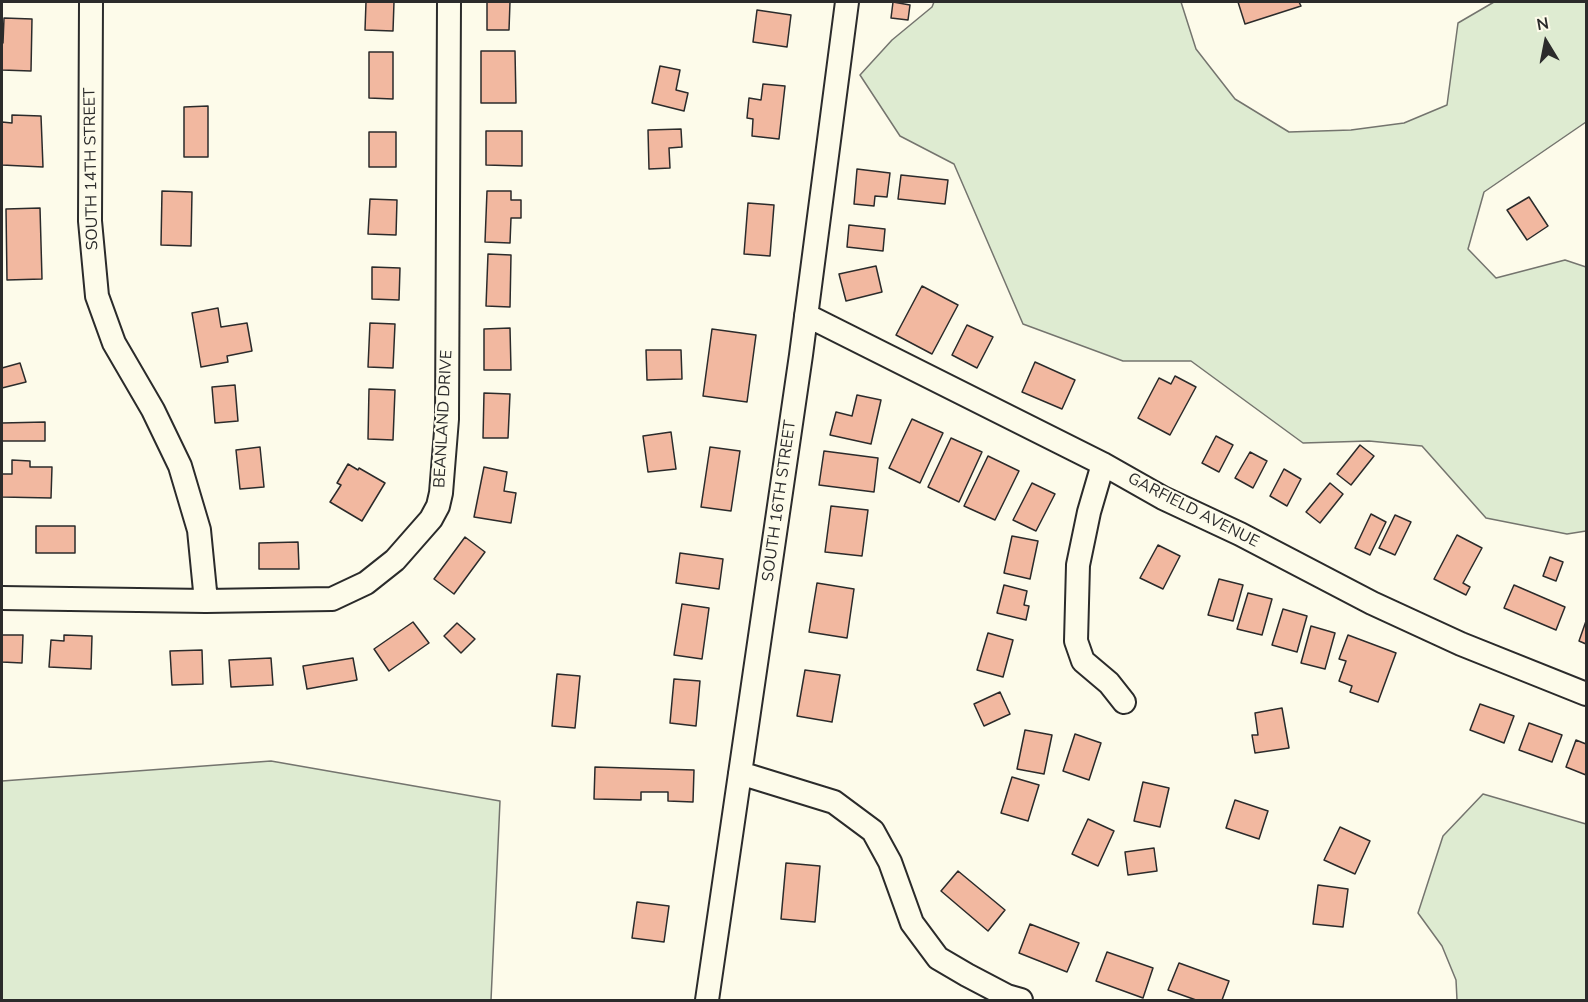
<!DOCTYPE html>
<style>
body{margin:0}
#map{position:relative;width:1588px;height:1002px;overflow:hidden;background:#fdfbea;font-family:"Nunito Sans",sans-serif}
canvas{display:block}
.frame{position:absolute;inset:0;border:3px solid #2b2b2b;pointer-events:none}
.north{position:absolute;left:1516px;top:12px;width:60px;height:60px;-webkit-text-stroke:4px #fdfbea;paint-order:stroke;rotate:350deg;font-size:16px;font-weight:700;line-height:24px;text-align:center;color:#2b2b2b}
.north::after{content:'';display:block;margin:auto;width:21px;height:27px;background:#2b2b2b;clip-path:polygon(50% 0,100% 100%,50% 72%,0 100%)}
</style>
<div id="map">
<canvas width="1588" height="1002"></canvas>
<div class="frame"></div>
<div class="north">N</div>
</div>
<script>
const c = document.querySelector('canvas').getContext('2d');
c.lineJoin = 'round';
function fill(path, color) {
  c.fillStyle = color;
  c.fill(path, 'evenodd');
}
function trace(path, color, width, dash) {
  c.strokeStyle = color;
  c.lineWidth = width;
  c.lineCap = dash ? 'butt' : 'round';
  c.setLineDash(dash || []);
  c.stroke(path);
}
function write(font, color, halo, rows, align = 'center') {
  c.font = font + ' "Nunito Sans",sans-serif';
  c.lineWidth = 4.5;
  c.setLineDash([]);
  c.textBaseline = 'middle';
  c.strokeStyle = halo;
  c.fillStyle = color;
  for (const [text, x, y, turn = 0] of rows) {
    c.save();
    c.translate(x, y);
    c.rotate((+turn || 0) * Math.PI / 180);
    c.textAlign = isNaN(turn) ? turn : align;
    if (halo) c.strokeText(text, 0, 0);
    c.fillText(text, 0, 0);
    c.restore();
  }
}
const green = new Path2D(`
 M934,2H1181L1196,49L1235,99L1289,132L1351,130L1404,123L1447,105L1458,23L1494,2H1586V122L1484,192L1468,249L1496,278L1565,260L1586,267V531L1567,534L1486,518L1422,446L1369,441L1303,443L1191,361H1123L1023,324L954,164L900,136L860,75L892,40L932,7Z
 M271,761L500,801L491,1000H2V781Z
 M1483,794L1586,824V1000H1457L1456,980L1442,946L1418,913L1443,836Z`);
fill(green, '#deebd1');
trace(green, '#74746e', 1.5);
const building = new Path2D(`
 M366,2H394L393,31L365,30Z
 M487,2H510L509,30H487Z
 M893,2L910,5L908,20L891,18Z
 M1238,2H1299L1301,6L1245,24Z
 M757,10L791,15L787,47L753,42Z
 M4,18L32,19L31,71L2,70V43H3Z
 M481,51H515L516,103H481Z
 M369,52H393V99L369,98Z
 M660,66L680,70L676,90L688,93L684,111L652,103Z
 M763,84L785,86L779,139L752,136L753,119L747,118L749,98L761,100Z
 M208,106V157H184V107Z
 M12,115L41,116L43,167L2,165V122L12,123Z
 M681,129L682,147L669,148L670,168L649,169L648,130Z
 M486,131H522V166L486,165Z
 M369,132H396V167H369Z
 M857,169L890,173L887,197L875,196L874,206L854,204Z
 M901,175L948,180L945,204L898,199Z
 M162,191L192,192L191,246L161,245Z
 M487,191H511V200H521V218H511L510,243L485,242Z
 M1529,197L1548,226L1527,240L1507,210Z
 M370,199L397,200L396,235L368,234Z
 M748,203L774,205L770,256L744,254Z
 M40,208L42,279L7,280L6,209Z
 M849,225L885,229L883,251L847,247Z
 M488,254L511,255L510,307L486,306Z
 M876,266L882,292L846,301L839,274Z
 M372,267L400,268L399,300L372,299Z
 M922,286L958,305L932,354L896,335Z
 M218,308L221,327L247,323L252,351L227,356L228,362L201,367L192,313Z
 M370,323L395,324L393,368L368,367Z
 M967,325L993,337L977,368L952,355Z
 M510,328L511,370H484V329Z
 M712,329L756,335L747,402L703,396Z
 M646,350H681L682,379L647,380Z
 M1035,362L1075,380L1062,409L1022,392Z
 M20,363L26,382L2,388V368Z
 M1175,376L1196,387L1170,435L1138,418L1159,378L1171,384Z
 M235,385L238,421L215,423L212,387Z
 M369,389L395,390L393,440L368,439Z
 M484,393L510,394L508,438H483Z
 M857,395L881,400L871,444L830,435L836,412L852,416Z
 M912,419L943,433L920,483L889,468Z
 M45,422V441H2V423Z
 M671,432L676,469L648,472L643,436Z
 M1216,436L1233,445L1219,472L1202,463Z
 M951,438L982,452L959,502L928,487Z
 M1360,445L1374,456L1351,485L1337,474Z
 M260,447L264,487L240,489L236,450Z
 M710,447L740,451L731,511L701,507Z
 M824,451L878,458L874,492L819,485Z
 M1250,452L1267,461L1253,488L1235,478Z
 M988,456L1019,471L995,520L964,506Z
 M12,460L30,461V467H52L51,498L2,497V474H12Z
 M348,464L358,470L359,468L385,483L362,521L330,502L341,485L337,483Z
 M484,467L507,472L504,491L516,493L511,523L474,517Z
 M1284,469L1301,479L1287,506L1270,496Z
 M1032,483L1055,494L1036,531L1013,520Z
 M1330,483L1343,494L1320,523L1306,512Z
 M831,506L868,510L862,556L825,552Z
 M1371,514L1386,522L1370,555L1355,548Z
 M1395,515L1411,522L1395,555L1379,548Z
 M36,526H75V553H36Z
 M1457,535L1482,548L1463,583L1470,587L1466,595L1434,579Z
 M1012,536L1038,541L1030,579L1004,573Z
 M465,537L485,552L454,594L434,579Z
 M298,542L299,569H259V543Z
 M1158,545L1180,556L1163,589L1140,578Z
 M680,553L723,559L719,589L676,583Z
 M1550,557L1563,562L1556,581L1543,576Z
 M1219,579L1243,585L1233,621L1208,615Z
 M817,583L854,589L847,638L809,632Z
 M1004,585L1027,591L1024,605L1029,606L1026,620L997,613Z
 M1514,585L1565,607L1556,630L1504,608Z
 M1248,593L1272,599L1262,635L1237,629Z
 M682,604L709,608L702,659L674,655Z
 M1283,609L1307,616L1297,652L1272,645Z
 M1586,621V644L1579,641Z
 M413,622L429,643L389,671L374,649Z
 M457,623L475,639L461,653L444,636Z
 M1311,626L1335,633L1325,669L1301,663Z
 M988,633L1013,640L1003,677L977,670Z
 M2,635H23L22,663L2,662Z
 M64,635L92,636L91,669L49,667L51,640L64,641Z
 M1348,635L1396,653L1378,702L1350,692L1352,686L1339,681L1346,661L1339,659Z
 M202,650L203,684L172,685L170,651Z
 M271,658L273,685L231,687L229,660Z
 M353,658L357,680L307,689L303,666Z
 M805,670L840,675L832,722L797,716Z
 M557,674L580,676L575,728L552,726Z
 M674,679L700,681L696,726L670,723Z
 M1000,692L1010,714L984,726L974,704Z
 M1480,704L1514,716L1504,743L1470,730Z
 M1282,708L1289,748L1255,753L1252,735H1258L1255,713Z
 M1529,723L1562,735L1552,762L1519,750Z
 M1025,730L1052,735L1044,774L1017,769Z
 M1075,734L1101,743L1089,780L1063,771Z
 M1576,740L1586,744V775L1566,767Z
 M595,767L694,770L693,802L668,801V792H641V800L594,799Z
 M1012,777L1039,785L1028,821L1001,813Z
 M1143,782L1169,788L1160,827L1134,821Z
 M1235,800L1268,811L1259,839L1226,828Z
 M1088,819L1114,831L1098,866L1072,854Z
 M1340,827L1370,841L1355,874L1324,860Z
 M1154,848L1157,871L1128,875L1125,852Z
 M786,863L820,866L815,922L781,919Z
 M958,871L1005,910L988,931L941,891Z
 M1318,885L1348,889L1343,927L1313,924Z
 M637,902L669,906L664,942L632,938Z
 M1030,924L1079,943L1067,972L1019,953Z
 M1107,952L1153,968L1143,998L1096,981Z
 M1179,963L1229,981L1222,1000H1196L1168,990Z`);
fill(building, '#f2b8a0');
trace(building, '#2b2b2b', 1.5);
const minor = new Path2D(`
 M91,2L90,221L97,296L114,343L153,410L180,466L199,530L206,601
 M806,315L1103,464L1163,498L1240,534L1372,603L1461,644L1586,694
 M1103,464L1089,512L1078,565L1076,641L1083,661L1109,683L1124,702
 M2,598L206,601L332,599L366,583L395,560L431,519L438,506L441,493L447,419L449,2
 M740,773L834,802L873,831L890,862L912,923L938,958L967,975L1007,996L1021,1000
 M707,1000L801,355L847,2`);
trace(minor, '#2b2b2b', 26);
trace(minor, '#fdfbea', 22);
write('16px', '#2b2b2b', '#fdfbea', [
 ["SOUTH 14TH STREET",92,169,-91],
 ["BEANLAND DRIVE",444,419,-87],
 ["SOUTH 16TH STREET",780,501,-82],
 ["GARFIELD AVENUE",1193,511,27]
]);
</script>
